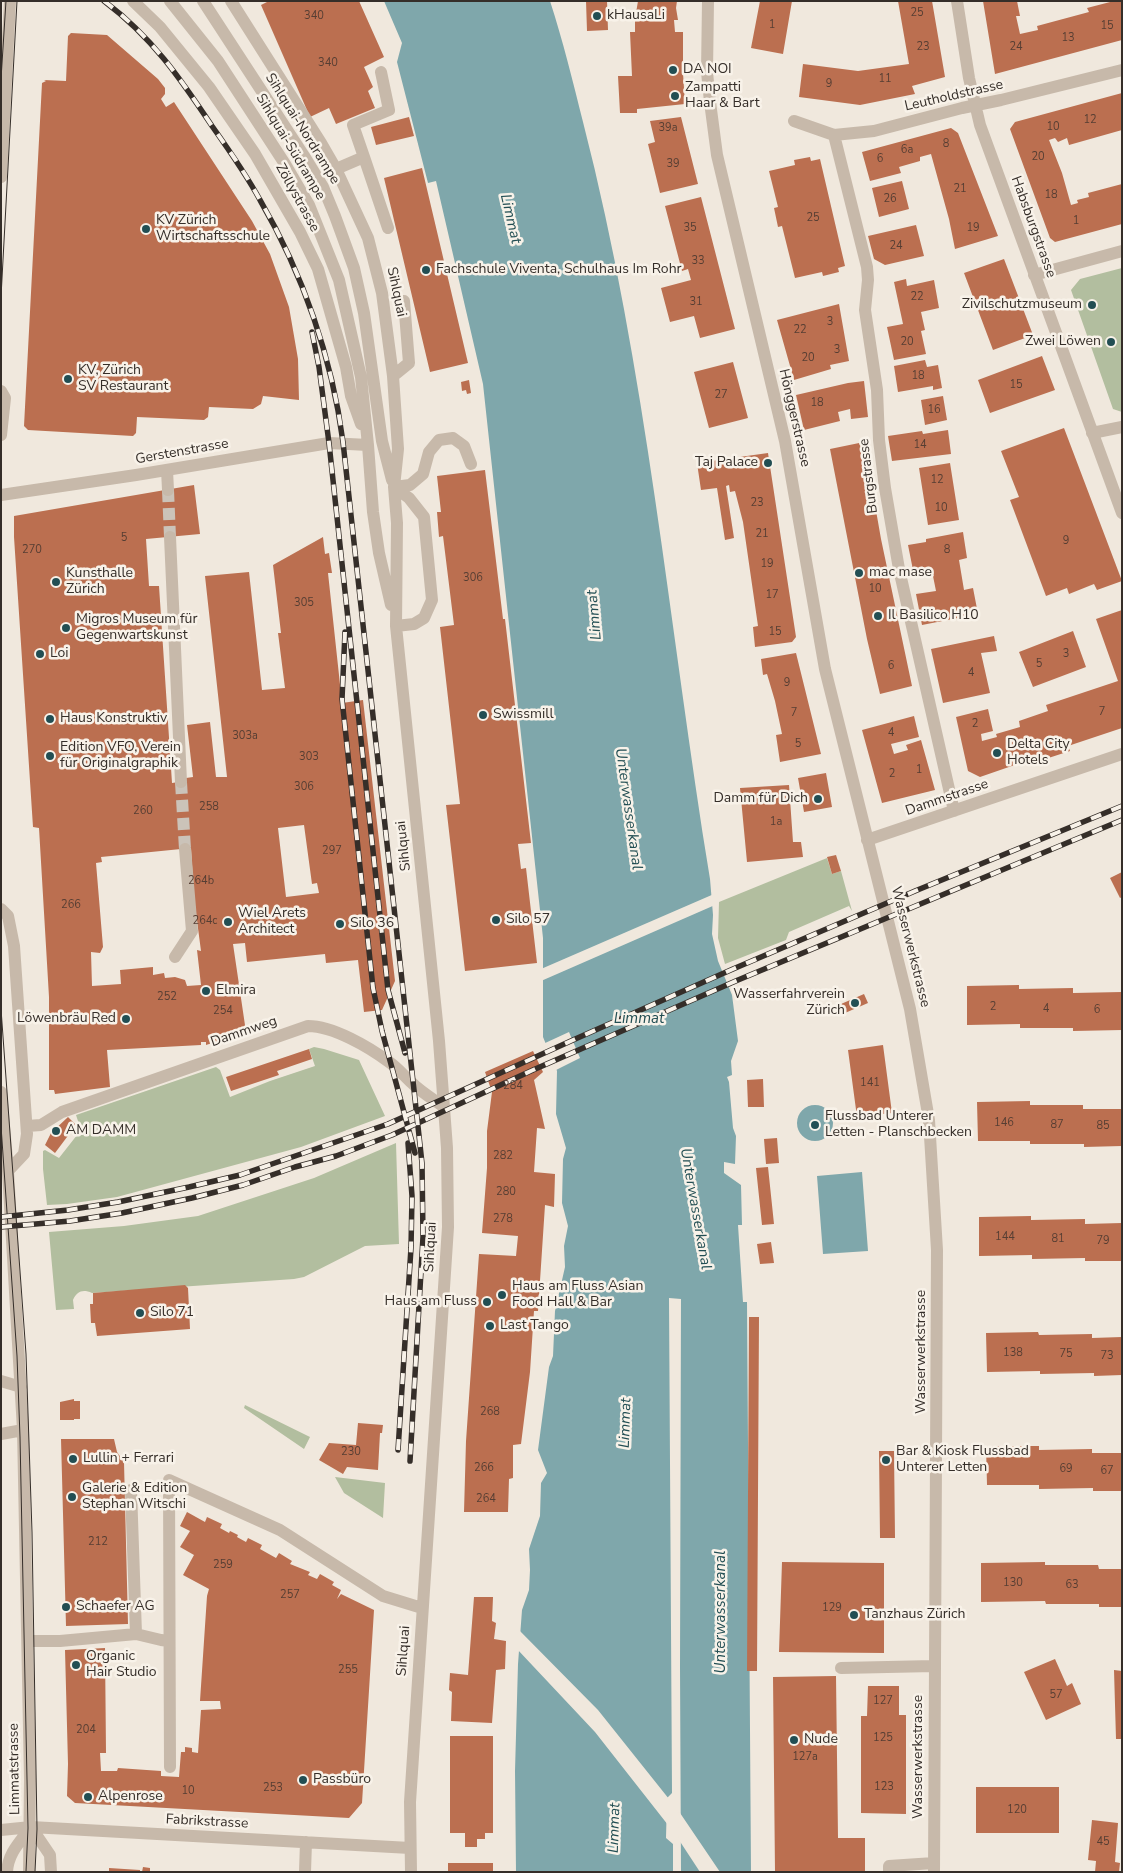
<!DOCTYPE html>
<meta charset="utf-8">
<style>
body{margin:0}
#map{position:relative;width:1123px;height:1873px;overflow:hidden;background:#f0e8dd;font-family:"Nunito Sans",sans-serif}
canvas{display:block}
.frame{position:absolute;inset:0;border:2px solid #352e29;pointer-events:none}
</style>
<div id="map">
<canvas width="1123" height="1873"></canvas>
<div class="frame"></div>
</div>
<script>
const c = document.querySelector('canvas').getContext('2d');
c.lineJoin = 'round';
function fill(path, color) {
  c.fillStyle = color;
  c.fill(path, 'evenodd');
}
function trace(path, color, width, dash) {
  c.strokeStyle = color;
  c.lineWidth = width;
  c.lineCap = dash ? 'butt' : 'round';
  c.setLineDash(dash || []);
  c.stroke(path);
}
function write(font, color, halo, rows, align = 'center') {
  c.font = font + ' "Nunito Sans",sans-serif';
  c.lineWidth = 5;
  c.setLineDash([]);
  c.textBaseline = 'middle';
  c.strokeStyle = halo;
  c.fillStyle = color;
  for (const [text, x, y, turn = 0] of rows) {
    c.save();
    c.translate(x, y);
    c.rotate((+turn || 0) * Math.PI / 180);
    c.textAlign = isNaN(turn) ? turn : align;
    if (halo) c.strokeText(text, 0, 0);
    c.fillText(text, 0, 0);
    c.restore();
  }
}
fill(new Path2D(`
 M1122,268V412L1113,409L1071,290L1080,279Z
 M827,858L832,874L841,871L852,911L849,906L789,932L786,940L725,964L718,938L719,902Z
 M314,1047L324,1049L359,1060L385,1116L301,1147L117,1197L67,1204L47,1205L43,1169V1151L45,1150L59,1158L81,1130L76,1115L216,1067L220,1070L230,1097L270,1081L315,1066L309,1049Z
 M396,1143L399,1244L365,1246L304,1277L294,1279L92,1293C83,1289 77,1291 73,1300L74,1309L56,1310L49,1232L124,1226L198,1216L314,1178Z
 M245,1405L310,1437L304,1449L244,1408Z
 M335,1477L385,1483L383,1518L344,1493Z`), '#b2be9f');
fill(new Path2D(`
 M384,1H550C563,41 573,82 583,122C647,370 669,627 710,879L713,915L712,934L718,961L732,995L738,1041L731,1061L732,1075L727,1077L729,1082L733,1128L736,1136L735,1164L724,1162V1173L741,1185L742,1225H738L743,1302H747L751,1872H681L680,1667L681,1299L669,1298L672,1793L667,1798L666,1838L673,1844V1872H516L515,1771L518,1664L522,1610L529,1590L530,1570L529,1549L540,1516L541,1483L547,1473L538,1450L549,1367L553,1356L555,1311L565,1267L564,1246L568,1226L562,1203L563,1159L566,1148L556,1114L557,1071L543,1037V938L483,384L436,181L428,183L397,62L402,43Z
 M797 1123a18 18 0 1 1 36 0a18 18 0 1 1-36 0Z
 M862,1172L868,1251L823,1254L817,1176Z`), '#7fa7ab');
fill(new Path2D(`
 M714,894L715,905L541,981V969Z
 M569,1032L580,1058L554,1071L543,1044Z
 M518,1629L598,1710L669,1799L668,1825L595,1732L517,1649Z
 M678,1810L720,1872H700L679,1840Z`), '#f0e8dd');
fill(new Path2D(`
 M269,1H359L384,57L364,67L373,87L368,91L375,108L336,124L329,108L310,117L261,5Z
 M586,1H607L608,30L587,31Z
 M638,1H677L676,8L678,20H674L675,32H683V73L685,104L637,109V113H620L618,76H632L630,32H635V13H636Z
 M760,1H792L783,54L751,48Z
 M898,1H932L945,77L912,86L915,94L860,105L799,97L803,64L858,71L909,64Z
 M983,1H1017L1020,16H1016L1020,34L1038,30L1037,26L1089,12L1087,8L1114,1H1122V40L995,74Z
 M71,33L107,35L158,79L165,88V94L161,99L166,107L174,102L252,221L270,254L289,307L298,359L299,400L263,396L261,404L253,409L209,407L208,417L204,420L137,417L136,433L133,436L28,430L24,426L42,83L46,81L44,80L66,81L68,36Z
 M1122,93V130L1069,145L1067,138L1058,142L1055,138L1049,140L1062,173L1071,205L1078,203L1077,200L1089,197L1088,193L1122,184V224L1055,242L1050,238L1010,129L1015,122Z
 M409,117L414,136L376,145L371,127Z
 M681,117L698,184L660,193L648,144L655,142L650,121Z
 M951,128L958,133L998,236L955,249L949,219L931,154L920,157V161L899,167L901,173L870,181L862,152Z
 M810,157L811,161L820,159L845,266L838,268L839,272L823,276L822,272L795,278L782,226L778,227L774,208L778,207L769,171L795,165L794,160Z
 M422,168L468,363L430,372L384,178Z
 M902,181L909,209L879,217L872,188Z
 M701,197L735,329L700,338L694,316L670,322L661,288L691,280L688,269L682,271L665,206Z
 M916,225L924,256L885,265L874,259L868,236Z
 M1004,259L1033,335L993,350L964,273Z
 M906,279L907,286L934,280L939,308L921,312L925,330L921,331L926,354L894,360L887,327L903,324L894,282Z
 M839,304L849,361L830,365L831,369L794,380L777,320Z
 M1042,356L1055,390L990,413L978,380Z
 M925,360L927,367L938,365L942,388L933,390V386L898,392L894,366Z
 M733,362L748,418L709,428L694,372Z
 M469,380L471,393L467,394L466,390L462,391L461,382Z
 M864,381L868,417L851,419L850,409L838,412L840,421L804,430L796,395L848,383Z
 M943,396L947,420L925,425L921,400Z
 M1064,428L1122,581L1097,590L1094,584L1069,594L1067,588L1046,596L1010,500L1019,497L1001,451Z
 M948,430L951,454L892,461L888,436L922,431L923,434Z
 M864,442L881,539L912,686L880,694L867,639L830,449Z
 M768,453L796,637L792,642L755,647L753,627L758,626L743,522L735,491L730,492L729,485L726,486L734,538L725,540L717,488L701,490L697,463Z
 M950,463L959,520L928,525L919,468Z
 M485,470L503,619H505L531,843L518,844L521,869L526,868L537,963L465,971L446,805L460,804L440,627L454,625L443,536L439,537L437,512H441L437,476Z
 M194,485L200,534L146,539L149,586H159L172,783L186,781V778L193,777L187,725L210,722L216,777H227L205,576L249,572L262,690L285,688L278,633H281L273,565L323,537L325,554L329,553L332,573H328L342,703L363,700L395,981L382,1010L364,1012L358,960L326,963L325,954L247,962L245,943L233,944L246,1032L206,1045V1042H201V1045L107,1050L110,1087L55,1094L54,1090H49V997L39,828L33,827L14,537V516ZM304,825L312,884L317,883L319,893L286,897L278,828ZM191,848L194,898L201,951L197,950L201,985L187,986L185,980L175,977L165,978L164,973L153,975V967L120,970L121,984L92,986L91,952L100,953L103,947L96,863L102,862L101,857Z
 M963,532L967,558L959,560L964,590L973,588L978,614L922,625L916,594L936,591L932,571L914,575L908,545L926,542V539Z
 M1122,610V728L1068,746L1070,751L1033,763L1032,759L980,777L968,771L956,717L988,709L993,731L981,734L982,741L997,737L996,734L1020,727L1019,721L1048,711L1046,705L1118,681L1096,619Z
 M1073,631L1086,667L1033,687L1019,652Z
 M994,636L997,651L981,653L990,693L943,703L931,649Z
 M796,653L821,754L780,762L776,735L782,734L775,701L767,674L763,675L761,659Z
 M914,716L919,737L891,744L894,754L908,750L906,745L921,740L935,790L882,803L862,730Z
 M826,773L832,807L804,812L798,778Z
 M789,785L793,842H801L803,857L747,862L740,788Z
 M836,855L841,871L832,874L827,857Z
 M1122,872V897L1120,898L1110,878Z
 M1019,985V989L1073,988V993L1122,992V1030L1073,1031V1028H1020V1024L967,1025V986Z
 M864,994L868,1003L845,1013L841,1004Z
 M883,1045L892,1113L857,1117L848,1050Z
 M309,1049L312,1059L277,1071L279,1075L231,1091L226,1077Z
 M533,1051L543,1072L534,1080L545,1129L537,1128L534,1172L555,1174L554,1207L545,1205L538,1311H534L530,1372L521,1444L513,1445V1478L509,1479L508,1512H464L466,1441L479,1254L516,1256L518,1236L482,1233L487,1168V1131L492,1092L485,1072Z
 M763,1079L764,1107H748L747,1080Z
 M1030,1101V1105H1083V1109H1122V1146L1084,1147V1144H1030V1141H978L977,1102Z
 M68,1117L76,1125L55,1153L45,1145L51,1133Z
 M777,1138L779,1163L766,1164L764,1139Z
 M768,1167L774,1224L762,1225L756,1168Z
 M1031,1216V1220L1085,1219V1224L1122,1223V1261H1085V1258L1032,1259V1255L979,1256V1217Z
 M771,1242L774,1263L760,1264L757,1244Z
 M185,1285L188,1288L190,1329L97,1336L95,1323H91L90,1304H93V1293Z
 M749,1317H759L757,1671H747Z
 M1038,1332L1039,1335L1092,1334V1338L1122,1337V1375L1094,1376V1373L1040,1374V1371L987,1372L986,1333Z
 M74,1399V1401H80V1419H74V1420H60V1402Z
 M358,1423L383,1425L382,1433H380L378,1470L347,1467L343,1474L319,1460L329,1443L356,1445Z
 M61,1439H114L117,1452L124,1462L128,1624L66,1626Z
 M986,1446H1039V1450L1092,1449V1453H1122V1491H1093V1488L1039,1489V1485H987Z
 M879,1451H894L895,1538H880Z
 M187,1512L205,1522L207,1517L222,1524L220,1528L229,1533L230,1531L238,1535L237,1537L246,1542L248,1538L262,1545L260,1549L276,1558L279,1553L292,1561L290,1564L310,1572L308,1575L317,1579L320,1574L334,1582L332,1585L341,1590L337,1599L341,1594L374,1610L362,1803L349,1818L75,1803L67,1796L68,1764L65,1650L105,1648L106,1753H100L101,1771H117L118,1768L161,1771V1776L179,1777L181,1752H185V1747L192,1748V1752L198,1753L201,1710L221,1709L220,1701H200L207,1596L209,1589L183,1575L194,1555L180,1547L190,1531L180,1526Z
 M782,1562L884,1563V1653L779,1652Z
 M1045,1562V1565H1098L1099,1569H1122V1607H1099V1604H1046L1045,1601L981,1602V1563Z
 M474,1597H493L492,1621L496,1623L494,1639L506,1641L505,1669L496,1670L492,1723L451,1721L452,1692L449,1690L450,1673L468,1675Z
 M1055,1659L1067,1686L1072,1683L1081,1704L1046,1720L1024,1672Z
 M1114,1670L1122,1671V1739H1116Z
 M836,1676L838,1838H865V1872H775L773,1677Z
 M868,1686H899V1715H906V1814L861,1813V1716H867Z
 M450,1736H493V1833H485V1839H477V1847H465V1833H450Z
 M976,1787H1059V1833H976Z
 M1092,1820L1118,1823L1115,1862L1120,1863L1119,1872H1095L1096,1861L1088,1860Z
 M448,1863H493V1872H448Z
 M143,1867L150,1868V1872H142Z
 M109,1868L140,1870V1872H109Z`), '#bb6f50');
trace(new Path2D(`
 M168,490L170,537
 M181,782L185,849`), '#cbc3b9', 12, [12, 6]);
trace(new Path2D(`
 M133,1L160,27L209,87L255,154L300,232L318,269L346,367L351,396L361,424
 M170,1L218,61L285,164L309,205L339,280L361,377L368,445L373,512L379,553L391,605
 M203,1L304,156L323,187L335,216L354,268L364,313L382,441L392,480
 M231,1L321,143L336,169L368,238L382,293L393,376L398,449L394,487L397,523L396,626L439,1041L447,1148L448,1227L410,1802L411,1872
 M708,1L707,72L710,102L717,155L785,441L825,669L910,1009L929,1120L937,1250L934,1872
 M957,1L969,78L980,125L1122,513
 M794,121L834,135L874,131L962,108L1001,100L1122,70
 M834,135L867,267L868,280L865,310L877,390L879,440L885,488L899,569L954,811
 M364,157L353,125L389,110L381,72
 M336,169L364,157L388,228
 M1,177L10,1
 M1034,275L1122,251
 M393,376L409,363L404,301
 M1,391L5,398L1,435
 M1092,433L1122,427
 M167,470L168,490
 M394,487L409,498L424,517L432,600L424,618L414,624L396,626
 M394,487L410,485L423,474L429,452L439,440L453,438L464,446L471,464
 M1,495L136,475L329,443L368,445
 M170,537L181,782
 M867,840L1122,754
 M1,909L8,916L14,946L27,1134L24,1154L8,1171
 M175,957L192,931L185,849
 M1,1092L8,1171L23,1430L30,1779L29,1872
 M27,1126L41,1125L62,1112L308,1026C333,1026 369,1047 389,1062C398,1068 404,1076 412,1083C421,1092 433,1099 444,1107
 M1,1381L21,1387
 M1,1434L23,1430
 M131,1490L136,1634
 M28,1641H60L136,1634L161,1640L169,1641
 M841,1668L934,1666
 M170,1767L169,1480L280,1530L383,1596L422,1608
 M31,1827L50,1855L51,1872
 M1,1830L31,1827L410,1848
 M7,1872C8,1853 20,1842 31,1827
 M305,1872L306,1842
 M889,1872V1866L934,1863`), '#c7b9aa', 12);
trace(new Path2D(`
 M1,79L6,1
 M1,297L17,1
 M1,1009L26,1354L32,1532L37,1829L35,1872
 M1,1126L17,1356L20,1437L28,1828L26,1872`), '#352e29', 1);
const rail = new Path2D(`
 M104,1C152,37 180,78 212,126C229,150 246,174 260,200C303,274 332,358 343,442L422,1163L423,1237L410,1461
 M312,332L319,367L329,443L388,990L405,1053
 M345,632L342,699L373,988L382,1031L415,1153
 M1,1217L68,1210L118,1202L189,1187L240,1175L388,1124L573,1040L733,969L915,891L1122,806
 M1,1227L70,1221L122,1213L192,1198L243,1185L295,1167L336,1156L392,1135L533,1070L738,980L1122,820
 M398,1450L411,1248L412,1196L408,1143`);
trace(rail, '#352e29', 5.5);
trace(rail, '#f8f2e9', 4, [11]);
for (const [x, y, r, color] of [
 [597,16,5,"#224e53"],
 [673,70,5,"#224e53"],
 [675,96,5,"#224e53"],
 [146,229,5,"#224e53"],
 [426,270,5,"#224e53"],
 [1092,305,5,"#224e53"],
 [1111,342,5,"#224e53"],
 [68,379,5,"#224e53"],
 [768,463,5,"#224e53"],
 [859,573,5,"#224e53"],
 [56,582,5,"#224e53"],
 [878,616,5,"#224e53"],
 [66,628,5,"#224e53"],
 [40,654,5,"#224e53"],
 [483,715,5,"#224e53"],
 [50,719,5,"#224e53"],
 [997,753,5,"#224e53"],
 [50,756,5,"#224e53"],
 [818,799,5,"#224e53"],
 [496,920,5,"#224e53"],
 [228,922,5,"#224e53"],
 [340,924,5,"#224e53"],
 [206,991,5,"#224e53"],
 [855,1003,5,"#224e53"],
 [126,1019,5,"#224e53"],
 [815,1125,5,"#224e53"],
 [56,1131,5,"#224e53"],
 [502,1295,5,"#224e53"],
 [487,1302,5,"#224e53"],
 [140,1313,5,"#224e53"],
 [490,1326,5,"#224e53"],
 [73,1459,5,"#224e53"],
 [886,1460,5,"#224e53"],
 [72,1497,5,"#224e53"],
 [66,1607,5,"#224e53"],
 [854,1615,5,"#224e53"],
 [76,1665,5,"#224e53"],
 [794,1740,5,"#224e53"],
 [303,1780,5,"#224e53"],
 [88,1797,5,"#224e53"]
]) {
  const dot = new Path2D();
  dot.arc(x, y, r, 0, 2 * Math.PI);
  c.fillStyle = color;
  c.fill(dot);
  trace(dot, '#f8f2e9', 2);
}
write('11px', '#563e33', null, [
 ["25",917,13],
 ["340",314,16],
 ["1",772,25],
 ["15",1107,26],
 ["13",1068,38],
 ["23",923,47],
 ["24",1016,47],
 ["340",328,63],
 ["11",885,79],
 ["9",829,84],
 ["12",1090,120],
 ["10",1053,127],
 ["39a",668,128],
 ["8",946,144],
 ["6a",907,150],
 ["20",1038,157],
 ["6",880,159],
 ["39",673,164],
 ["21",960,189],
 ["18",1051,195],
 ["26",890,199],
 ["25",813,218],
 ["1",1076,221],
 ["35",690,228],
 ["19",973,228],
 ["24",896,246],
 ["33",698,261],
 ["22",917,297],
 ["31",696,302],
 ["3",830,322],
 ["22",800,330],
 ["20",907,342],
 ["3",837,350],
 ["20",808,358],
 ["18",918,376],
 ["15",1016,385],
 ["27",721,395],
 ["18",817,403],
 ["16",934,410],
 ["14",920,445],
 ["12",937,480],
 ["23",757,503],
 ["10",941,508],
 ["21",762,534],
 ["5",124,538],
 ["9",1066,541],
 ["270",32,550],
 ["8",947,550],
 ["19",767,564],
 ["306",473,578],
 ["10",875,589],
 ["17",772,595],
 ["305",304,603],
 ["15",775,632],
 ["3",1066,654],
 ["5",1039,664],
 ["6",891,666],
 ["4",971,673],
 ["9",787,683],
 ["7",1102,712],
 ["7",794,713],
 ["2",975,724],
 ["4",891,733],
 ["303a",245,736],
 ["5",798,744],
 ["303",309,757],
 ["1",919,770],
 ["2",892,774],
 ["306",304,787],
 ["258",209,807],
 ["260",143,811],
 ["1a",776,822],
 ["297",332,851],
 ["264b",201,881],
 ["266",71,905],
 ["264c",205,921],
 ["252",167,997],
 ["2",993,1007],
 ["4",1046,1009],
 ["6",1097,1010],
 ["254",223,1011],
 ["141",870,1083],
 ["284",513,1086],
 ["146",1004,1123],
 ["87",1057,1125],
 ["85",1103,1126],
 ["282",503,1156],
 ["280",506,1192],
 ["278",503,1219],
 ["144",1005,1237],
 ["81",1058,1239],
 ["79",1103,1241],
 ["138",1013,1353],
 ["75",1066,1354],
 ["73",1107,1356],
 ["268",490,1412],
 ["230",351,1452],
 ["266",484,1468],
 ["69",1066,1469],
 ["67",1107,1471],
 ["264",486,1499],
 ["212",98,1542],
 ["259",223,1565],
 ["130",1013,1583],
 ["63",1072,1585],
 ["257",290,1595],
 ["129",832,1608],
 ["255",348,1670],
 ["57",1056,1695],
 ["127",883,1701],
 ["204",86,1730],
 ["125",883,1738],
 ["127a",805,1757],
 ["123",884,1787],
 ["253",273,1788],
 ["10",188,1791],
 ["120",1017,1810],
 ["45",1103,1842]
]);
write('14px', '#352e29', '#f8f2e9', [
 ["kHausaLi",607,16],
 ["DA NOI",683,70],
 ["Zampatti",685,88],
 ["Haar & Bart",685,104],
 ["KV Zürich",156,221],
 ["Wirtschaftsschule",156,237],
 ["Fachschule Viventa, Schulhaus Im Rohr",436,270],
 ["Zivilschutzmuseum",1082,305,"right"],
 ["Zwei Löwen",1101,342,"right"],
 ["KV, Zürich",78,371],
 ["SV Restaurant",78,387],
 ["Taj Palace",758,463,"right"],
 ["mac mase",869,573],
 ["Kunsthalle",66,574],
 ["Zürich",66,590],
 ["Il Basilico H10",888,616],
 ["Migros Museum für",76,620],
 ["Gegenwartskunst",76,636],
 ["Loi",50,654],
 ["Swissmill",493,715],
 ["Haus Konstruktiv",60,719],
 ["Delta City",1007,745],
 ["Hotels",1007,761],
 ["Edition VFO, Verein",60,748],
 ["für Originalgraphik",60,764],
 ["Damm für Dich",808,799,"right"],
 ["Wiel Arets",238,914],
 ["Architect",238,930],
 ["Silo 57",506,920],
 ["Silo 36",350,924],
 ["Elmira",216,991],
 ["Wasserfahrverein",845,995,"right"],
 ["Zürich",845,1011,"right"],
 ["Löwenbräu Red",116,1019,"right"],
 ["Flussbad Unterer",825,1117],
 ["Letten - Planschbecken",825,1133],
 ["AM DAMM",66,1131],
 ["Haus am Fluss Asian",512,1287],
 ["Food Hall & Bar",512,1303],
 ["Haus am Fluss",477,1302,"right"],
 ["Silo 71",150,1313],
 ["Last Tango",500,1326],
 ["Bar & Kiosk Flussbad",896,1452],
 ["Unterer Letten",896,1468],
 ["Lullin + Ferrari",83,1459],
 ["Galerie & Edition",82,1489],
 ["Stephan Witschi",82,1505],
 ["Schaefer AG",76,1607],
 ["Tanzhaus Zürich",864,1615],
 ["Organic",86,1657],
 ["Hair Studio",86,1673],
 ["Nude",804,1740],
 ["Passbüro",313,1780],
 ["Alpenrose",98,1797]
], 'left');
write('14px', '#352e29', '#f8f2e9', [
 ["Leutholdstrasse",954,96,-13],
 ["Sihlquai-Nordrampe",302,129,58],
 ["Sihlquai-Südrampe",290,147,59],
 ["Zöllystrasse",297,198,61],
 ["Habsburgstrasse",1033,227,70],
 ["Sihlquai",396,292,78],
 ["Hönggerstrasse",794,418,77],
 ["Gerstenstrasse",182,452,-10],
 ["Burgstrasse",869,476,-97],
 ["Dammstrasse",947,798,-19],
 ["Sihlquai",404,846,-96],
 ["Wasserwerkstrasse",910,947,76],
 ["Dammweg",244,1032,-19],
 ["Sihlquai",431,1247,-87],
 ["Wasserwerkstrasse",922,1352,-90],
 ["Sihlquai",404,1651,-86],
 ["Wasserwerkstrasse",919,1757,-90],
 ["Limmatstrasse",15,1769,-91],
 ["Fabrikstrasse",207,1822,3]
]);
write('italic 15px', '#224e53', '#f8f2e9', [
 ["Limmat",510,219,77],
 ["Limmat",595,615,-95],
 ["Unterwasserkanal",628,809,82],
 ["Limmat",639,1019],
 ["Unterwasserkanal",695,1209,80],
 ["Limmat",626,1423,-88],
 ["Unterwasserkanal",721,1612,-90],
 ["Limmat",615,1828,-88]
]);
</script>
